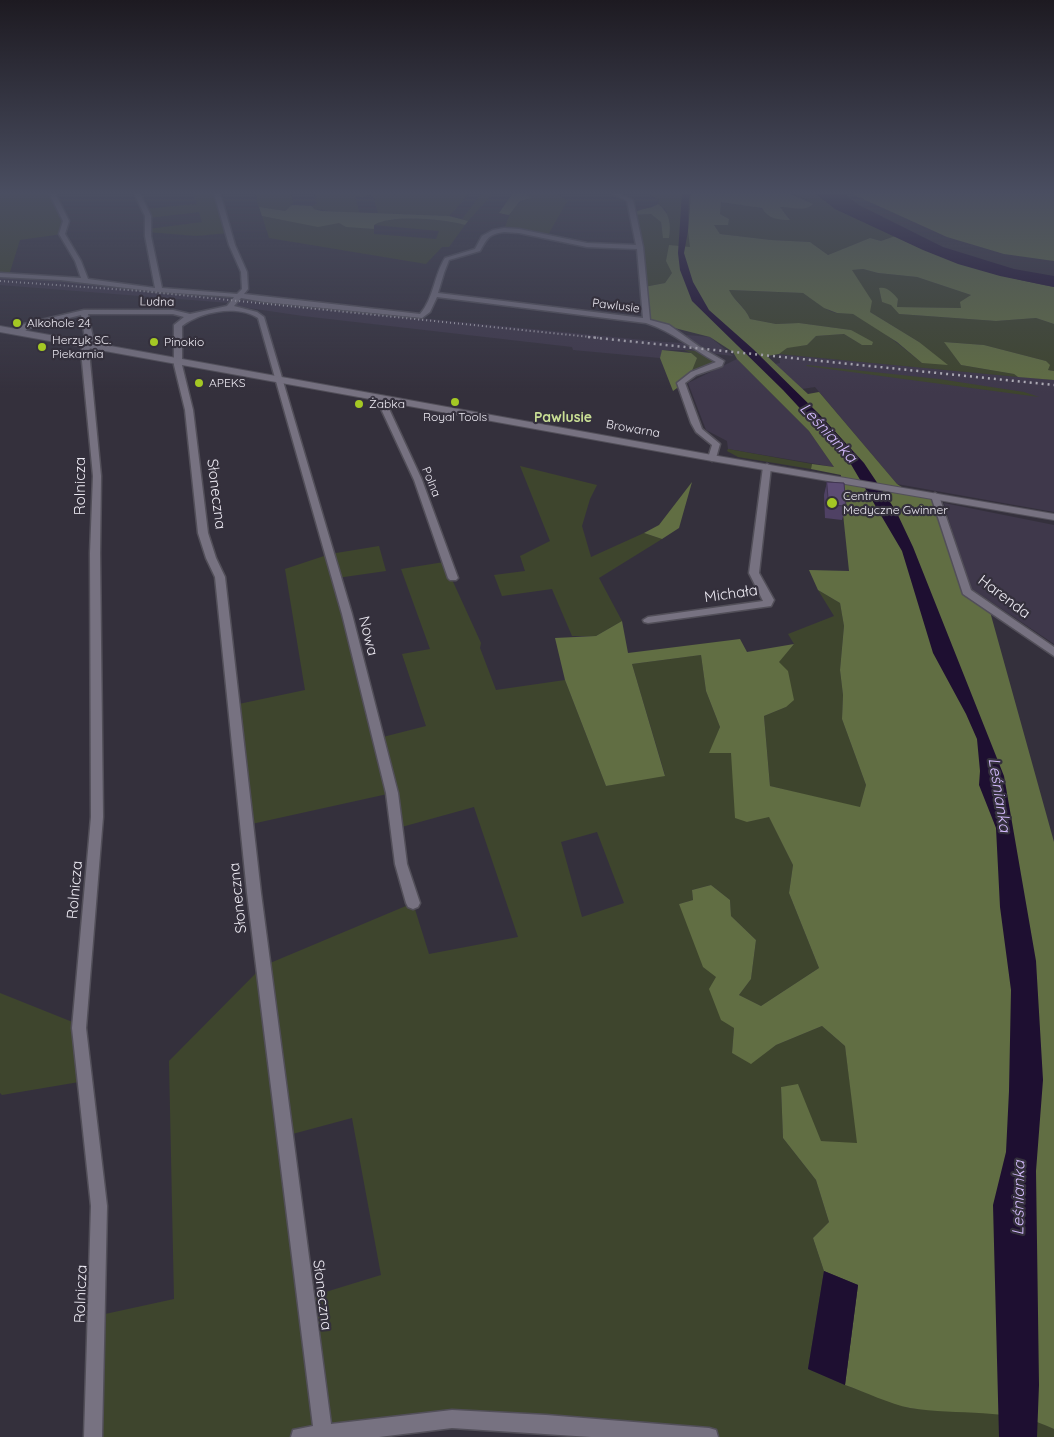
<!DOCTYPE html>
<meta charset="utf-8">
<style>
body{margin:0}
canvas{display:block;background:#34303c}
</style>
<canvas width="1054" height="1437"></canvas>
<script>
const c = document.querySelector('canvas').getContext('2d');
c.lineJoin = 'round';
function fill(path, color) {
  c.fillStyle = color;
  c.fill(path, 'evenodd');
}
function trace(path, color, width, dash) {
  c.strokeStyle = color;
  c.lineWidth = width;
  c.lineCap = dash ? 'butt' : 'round';
  c.setLineDash(dash || []);
  c.stroke(path);
}
function write(font, color, halo, rows, align = 'center') {
  c.font = font + ' Quicksand,sans-serif';
  c.lineWidth = 4.5;
  c.setLineDash([]);
  c.textBaseline = 'middle';
  c.strokeStyle = halo;
  c.fillStyle = color;
  for (const [text, x, y, turn = 0] of rows) {
    c.save();
    c.translate(x, y);
    c.rotate((+turn || 0) * Math.PI / 180);
    c.textAlign = isNaN(turn) ? turn : align;
    if (halo) c.strokeText(text, 0, 0);
    c.fillText(text, 0, 0);
    c.restore();
  }
}
fill(new Path2D(`
 M0,277L85,283L208,296H235L267,303L664,342L683,343L687,335L710,337L733,356L684,350H663L660,358L573,350L572,347L303,316L235,306L229,303L0,285Z
 M779,354L1054,380V512L897,484L815,387L802,389L775,364L780,363Z
 M737,359L809,431L834,467L728,449L727,441L706,430L688,383Z
 M944,503L1054,525V644L969,587Z`), '#3f384b');
fill(new Path2D(`
 M0,193H52L66,221L62,234L20,240L9,275H0Z
 M193,193L218,194L229,233L196,236L148,232V229L202,222L199,212L148,218L145,209L197,204Z
 M255,193H299H291L293,203L285,211L259,207Z
 M314,193H392L395,195L397,193H470L449,216L378,213L373,195L355,197L360,214L313,209L312,206L317,204Z
 M482,193H493L468,221L462,219Z
 M527,193H557L567,201L547,237L504,230C510,213 513,203 531,198L525,195Z
 M646,193H679L692,196C687,214 687,229 691,247L665,283L644,287L632,215L651,214L661,222V229L667,211L658,204L659,200Z
 M789,193H815L835,209L895,236L881,241L870,238L828,255L810,242L771,240L720,234L714,225H727L729,219L720,214V202L756,207L790,219L780,207L787,206L800,209L807,200Z
 M262,216L294,222L339,223L346,227L374,229V234L436,239L439,231L374,225C392,214 445,219 465,225L449,247H442L426,264L269,238Z
 M863,269L878,273L917,277L971,295L961,308L897,307L898,299L879,288L882,302L891,304L899,314L996,321L1036,318L1054,324V371L1048,370L1046,361L984,345L945,342L961,365L1014,374L1018,377L779,354L787,347L807,345L816,336L844,334L862,345L851,330L799,323L776,324L750,319C745,307 735,301 728,290L803,293C814,299 822,309 836,313C842,314 849,312 855,315C879,327 901,346 922,363L919,342L870,312C870,297 860,282 851,270Z
 M684,350L696,351L716,359V361L691,373V353Z
 M807,365L939,379L1024,392L1039,397L806,366Z
 M728,449L812,464L811,469L738,457L727,451Z
 M520,466L597,485L590,499L582,526L591,557L644,533L662,539L599,578L622,621L596,636H572L552,589L502,596L494,575L525,571L520,556L550,541Z
 M379,546L386,571L337,578L379,738L426,726L402,654L430,649L401,569L444,562L481,643L480,648L496,690L565,680L606,786L665,775L632,664L701,655L706,691L720,727L710,753H731L747,822L769,816L793,865L789,893L819,968L761,1006L739,995L751,979L756,940L731,916L730,900L711,885L692,890L693,900L679,904L716,977L734,1028L732,1053L751,1063L776,1045L822,1026L845,1046L858,1144L820,1141L798,1085L781,1087L783,1138L816,1180L829,1222L813,1238L824,1271L808,1369L845,1385L909,1408L1001,1414L1044,1424L1054,1429V1437H709L452,1419L300,1437H93L96,1316L174,1299L169,1061L263,966L413,903L429,954L518,937L474,807L398,828L392,793L247,825L234,705L305,690L285,569L330,554ZM597,832L624,903L582,917L561,842ZM352,1118L381,1275L306,1298L285,1136Z
 M818,590L840,603L844,626L840,670L843,695L842,719L866,785L860,808L770,786L764,716L786,707L778,662L794,644L788,634L834,616Z
 M0,993L75,1023L85,1081L2,1095L0,1093Z`), '#3e452d');
fill(new Path2D(`
 M513,193H527L526,195L532,198L520,201L509,215L499,213Z
 M691,193H789L813,204C804,213 791,206 780,207L790,220C779,220 768,219 762,208L721,202L720,214L729,219L728,225H714L720,234L771,240L810,242L828,255L870,238L881,241L895,236C947,262 997,276 1054,287V324L1036,318L996,321L899,314L891,305L882,302L879,288C887,286 893,293 898,299L897,307L961,308L960,302L971,295L917,277L878,273L863,269L852,270L872,301L870,312L919,342L948,365L922,363L897,342L853,314L837,313L824,308L803,293L729,290C735,302 745,307 750,319L776,324L799,323L851,330L873,342L872,345H862L844,334L816,336L807,345L787,348L779,354L767,356L808,394L819,392L897,484L908,491L935,496L967,592L989,608L1054,842V1429C1009,1407 958,1416 910,1408C890,1404 865,1392 845,1385L858,1285L824,1271L813,1238L829,1222L816,1180L783,1138L781,1087L798,1084L821,1141L857,1143L845,1046L822,1026L776,1045L751,1064L732,1053L734,1028L721,1020L709,989L716,977L703,967L679,904L693,900L692,890L711,885L730,900L731,916L756,940L751,979L739,995L761,1006L819,968L789,893L793,865L769,817L747,822L735,818L731,753H709L720,727L706,691L701,655L632,664L665,776L606,786L565,680L555,638L596,636L622,621L628,653L740,639L747,652L794,644L779,662L788,671L794,700L786,707L764,716L770,786L860,807L866,785L842,719L843,695L840,670L844,626L840,603L818,590L809,570L849,571L840,485L841,475L811,469L812,464L834,467L809,431L737,359L733,352L710,337L647,321L644,287L665,283L672,273L666,261L669,245L690,247L688,231Z
 M850,193H1054V261L1004,254L947,237Z
 M658,204C670,213 671,224 669,238H663L661,222L651,214L632,215C640,207 650,210 658,204Z
 M292,205L312,206L314,209L321,211L449,216L468,221L465,225C445,219 392,214 374,225V229L346,227L339,223L318,227L262,216L259,207L285,211Z
 M944,342L984,345L1046,361L1050,365L1048,370L1054,371V380L1018,377L1014,374L961,365Z
 M662,350L691,353L697,358L691,373C683,376 678,379 677,388L673,391L660,358Z
 M692,482L679,528L662,539L644,533L659,525Z`), '#616e43');
fill(new Path2D(`
 M682,193H691L689,198L688,231L684,253L693,282L709,310L753,349L819,414L864,463L896,511L913,547L1004,776L1036,961L1043,1080L1036,1171L1039,1385L1037,1437H999L993,1205L1006,1152L1009,1091L1011,990L1000,907L996,828L979,785L980,771L977,739L966,714L933,653L902,551L849,461L783,390L692,301L680,270L678,253Z
 M815,193H843L859,205L943,247L1014,269L1054,276V287L1000,276L958,264L923,250L835,209Z
 M824,1271L858,1285L845,1385L808,1369Z`), '#1e0f31');
const minor = new Path2D(`
 M49,193H55L69,221L65,234L81,261L88,279L155,288L145,236V216L134,193H140L151,216V236L162,288L237,294L242,289L241,272L229,245L214,193H220L235,245L247,272L248,289L244,294L420,314C434,298 434,275 445,258L475,249L482,236L493,230L504,228L519,229L587,243L636,245L627,201L611,193H618L633,200L643,247L650,320L669,325L700,347L724,361L722,366L696,375L685,383L702,429L720,444L716,458L712,461L708,458L712,445L696,432L691,423L677,383L691,372L716,362C692,349 672,331 646,323L437,297L430,312L422,318L264,302L241,298L234,306L257,312L264,317L352,614L398,793L407,864L420,903L418,907L413,909L408,907L406,903L395,864L386,793L342,614L258,318C237,304 200,312 182,326V365L193,410L208,533L216,558L225,577L261,893L331,1424L452,1410L546,1415L709,1428L716,1430L718,1437H591L452,1428L379,1437H291L293,1430L313,1426L247,893L215,577L206,558L198,533L185,410L174,365V325L184,317L173,314H88L93,338L89,351L101,476L100,553L103,817L86,1028L107,1206L102,1437H84L91,1206L72,1028L91,817L90,553L93,476L81,351L85,338L81,315L29,328L21,334L14,332L24,324L84,310H173L190,314L227,306L234,297L159,292L60,280L0,277V273L81,278L75,261L59,234L63,221ZM504,232L519,233L587,247L637,249L643,318L438,293L444,273L449,260L480,251C487,239 488,234 504,232Z
 M377,396L384,398L422,480L458,578L456,580H450L448,578L414,480L376,398Z
 M767,464L771,467L759,573L774,600L771,606L648,623L644,622L643,620L648,617L763,601L749,573L763,467Z
 M935,493L939,496L971,590L1054,647V656L963,594L931,496Z`);
const tertiary = new Path2D(`
 M0,326L712,455L1054,514V520L712,461L0,332Z`);
trace(minor, '#524f59', 3);
trace(tertiary, '#524f59', 2);
fill(minor, '#777281');
fill(tertiary, '#777281');
trace(new Path2D(`
 M0,281L141,291L600,338`), '#b3b0ba', 2, [1, 3]);
trace(new Path2D(`
 M588,337L1054,385`), '#b3b0ba', 2.5, [2, 4]);
fill(new Path2D(`
 M827,482L846,506L842,520L825,518L824,495Z`), '#4f4164');
const building = new Path2D(`
 M827,482L844,483L846,506L829,505Z`);
fill(building, '#5c4c74');
trace(building, '#403551', 1);
const sky = c.createLinearGradient(0, 0, 0, 394);
sky.addColorStop(0, '#1d1a21');
sky.addColorStop(0.49, '#4a4e61');
sky.addColorStop(1, '#4a4e6100');
c.fillStyle = sky;
c.fillRect(0, 0, 1054, 394);
for (const [x, y, r, color] of [
 [17,323,5,"#a4c824"],
 [154,342,5,"#a4c824"],
 [42,347,5,"#a4c824"],
 [199,383,5,"#a4c824"],
 [455,402,5,"#a4c824"],
 [359,404,5,"#a4c824"],
 [832,503,6,"#a4c824"]
]) {
  const dot = new Path2D();
  dot.arc(x, y, r, 0, 2 * Math.PI);
  c.fillStyle = color;
  c.fill(dot);
  trace(dot, '#34303c', 2);
}
write('12px', '#edeaf3', '#34303c', [
 ["Ludna",157,302,1],
 ["Pawlusie",616,306,7],
 ["Browarna",633,429,10],
 ["Polna",431,482,68]
]);
write('12px', '#edeaf3', '#34303c', [
 ["Alkohole 24",27,323],
 ["Herzyk SC.",52,340],
 ["Piekarnia",52,354],
 ["Pinokio",164,342],
 ["APEKS",209,383],
 ["Żabka",369,404],
 ["Royal Tools",455,417,"center"],
 ["Centrum",843,496],
 ["Medyczne Gwinner",843,510]
], 'left');
write('bold 14px', '#c9df95', '#34303c', [
 ["Pawlusie",563,418]
]);
write('15px', '#edeaf3', '#34303c', [
 ["Rolnicza",80,486,-90],
 ["Słoneczna",216,494,83],
 ["Michała",731,594,-8],
 ["Harenda",1004,597,37],
 ["Nowa",368,636,76],
 ["Rolnicza",75,890,-85],
 ["Słoneczna",238,898,-96],
 ["Rolnicza",81,1294,-88],
 ["Słoneczna",322,1295,83]
]);
write('italic 16px', '#d3bafd', '#34303c', [
 ["Leśnianka",828,433,47],
 ["Leśnianka",999,795,81],
 ["Leśnianka",1019,1198,-89]
]);
</script>
